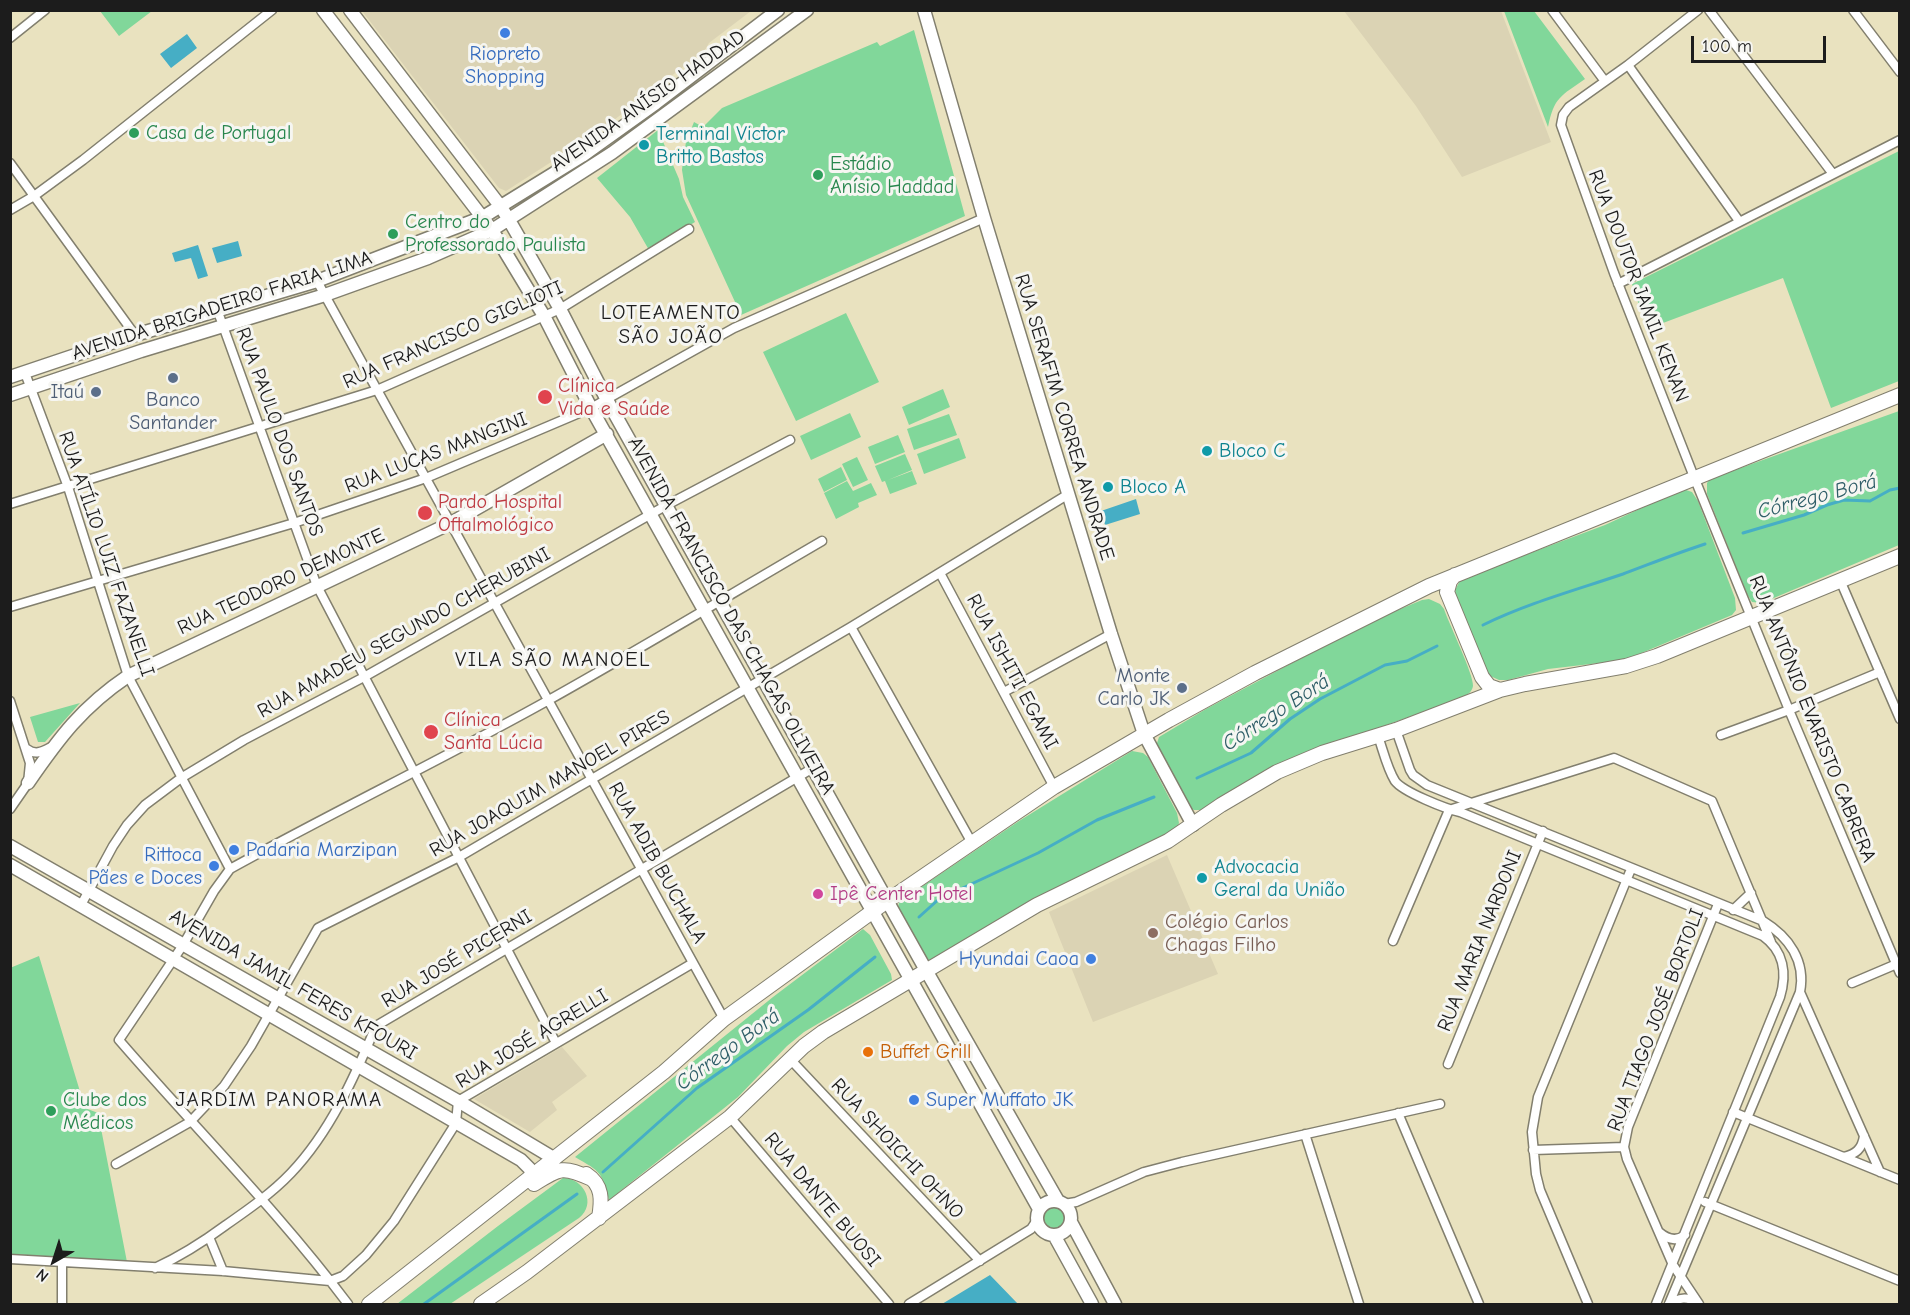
<!DOCTYPE html>
<meta charset="utf-8">
<style>
body{margin:0}
#map{position:relative;width:1910px;height:1315px;overflow:hidden;background:#e9e2bf;font-family:"Comic Neue",sans-serif}
canvas{display:block}
.frame{position:absolute;inset:0;border:12px solid #1c1c1c;pointer-events:none}
.north{position:absolute;left:24px;top:1231px;width:60px;height:60px;-webkit-text-stroke:4px #f6f6f2;paint-order:stroke;rotate:219deg;font-size:16px;font-weight:700;line-height:24px;text-align:center;color:#1c1c1c}
.north::after{content:'';display:block;margin:auto;width:21px;height:27px;background:#1c1c1c;clip-path:polygon(50% 0,100% 100%,50% 72%,0 100%)}
.scale{position:absolute;left:1691px;top:36px;width:135px;height:27px;box-sizing:border-box;border:3px solid #1c1c1c;border-top:0;padding-left:8px;font-size:18px;line-height:21px;white-space:nowrap;color:#1c1c1c;-webkit-text-stroke:4px #f6f6f2;paint-order:stroke}
</style>
<div id="map">
<canvas width="1910" height="1315"></canvas>
<div class="frame"></div>
<div class="north">N</div>
<div class="scale">100 m</div>
</div>
<script>
const c = document.querySelector('canvas').getContext('2d');
c.lineJoin = 'round';
function fill(path, color) {
  c.fillStyle = color;
  c.fill(path, 'evenodd');
}
function trace(path, color, width, dash) {
  c.strokeStyle = color;
  c.lineWidth = width;
  c.lineCap = dash ? 'butt' : 'round';
  c.setLineDash(dash || []);
  c.stroke(path);
}
function write(font, color, halo, rows, align = 'center') {
  c.font = font + ' "Comic Neue",sans-serif';
  c.lineWidth = 6;
  c.setLineDash([]);
  c.textBaseline = 'middle';
  c.strokeStyle = halo;
  c.fillStyle = color;
  for (const [text, x, y, turn = 0] of rows) {
    c.save();
    c.translate(x, y);
    c.rotate((+turn || 0) * Math.PI / 180);
    c.textAlign = isNaN(turn) ? turn : align;
    if (halo) c.strokeText(text, 0, 0);
    c.fillText(text, 0, 0);
    c.restore();
  }
}
fill(new Path2D(`
 M362,11H751L709,43L705,50L601,130L506,191L499,188Z
 M1344,11H1501L1551,142L1462,177L1416,106Z
 M1167,855L1218,974L1093,1022L1049,912Z
 M562,1047L587,1076L552,1102L557,1110L530,1132L474,1099Z`), '#dbd3b4');
fill(new Path2D(`
 M100,11H152L119,36Z
 M1504,11H1534L1585,79C1561,96 1554,97 1548,127Z
 M914,30L965,216L741,315L686,195L682,170L683,160L686,142L694,122L703,127L722,108L877,42L880,46Z
 M658,130L679,179L683,197L695,222L649,250L630,217L597,178Z
 M1899,151V381L1831,408L1783,278L1647,329L1632,284Z
 M846,313L879,382L796,421L763,352Z
 M943,389L950,407L909,425L902,407Z
 M1899,411V545L1762,603L1752,602L1747,594L1707,494V483L1710,479Z
 M850,413L861,437L811,460L800,436Z
 M949,414L957,435L914,450L907,429Z
 M898,435L905,452L875,464L868,447Z
 M959,438L966,458L924,474L917,454Z
 M905,454L912,470L888,480L912,471L917,484L890,494L885,481L882,482L875,466Z
 M857,457L868,480L853,487L842,464Z
 M841,467L847,480L824,492L818,479Z
 M847,481L853,491L871,483L877,495L858,503L859,507L836,519L824,493Z
 M1686,490L1692,492L1698,501L1735,598L1736,610L1732,615L1625,660L1548,669L1508,680H1499L1488,675L1456,596L1455,590L1461,579L1605,525L1674,493Z
 M1429,599L1440,604L1444,609C1449,624 1474,675 1473,686C1472,692 1468,694 1464,697L1290,760L1258,775L1203,810H1194L1189,807L1156,746L1159,737L1206,709L1292,663L1381,617L1422,600Z
 M80,703L45,742H38L30,717Z
 M1132,751L1143,753L1148,757L1177,813L1179,823L1176,830L932,962L927,959L898,908L899,902L1019,821Z
 M863,929L870,935L891,974L892,980L804,1032L787,1046L738,1097L609,1200C602,1172 601,1172 575,1157L773,997Z
 M39,956L85,1108L98,1113L127,1262L11,1254L10,968Z
 M563,1178C584,1178 597,1204 579,1218L450,1304H397L498,1226Z
 M1042 1218a12 12 0 1 1 24 0a12 12 0 1 1-24 0Z`), '#81d79a');
fill(new Path2D(`
 M187,34L197,48L171,68L160,54Z
 M238,241L242,256L217,263L212,248Z
 M198,245L208,276L198,279L191,258L175,262L172,253Z
 M1136,499L1140,514L1105,525L1101,511Z
 M990,1275L1018,1304H942Z`), '#46aec5');
trace(new Path2D(`
 M1743,533L1804,515L1827,505L1844,500L1870,501L1890,490L1900,488
 M1483,625C1528,603 1576,590 1623,574C1650,564 1677,553 1705,544
 M1197,778L1251,753L1290,719L1320,699L1385,665L1407,661L1437,646
 M919,917L939,899L1038,853L1097,820L1154,797
 M603,1172L697,1088L808,1010L875,957
 M424,1304L577,1194`), '#46aec5', 3);
const street = new Path2D(`
 M1552,10L1604,80
 M1698,10L1628,65L1569,107L1563,115L1561,125L1614,273L1694,477L1789,710L1900,973
 M1709,10L1833,174
 M1853,10L1900,72
 M10,38L45,10
 M1628,65L1739,221
 M10,163L135,335
 M10,210L34,196L83,160L272,10
 M317,281L724,1019
 M1618,284L1900,140
 M218,312L317,586L556,1043
 M25,373L68,487L128,676L230,869
 M10,504L377,390L560,309L689,229
 M940,573L1054,787
 M1840,580L1900,719
 M10,607L294,523L426,478L591,408L734,328L984,218
 M851,627L972,843
 M1004,692L1111,634
 M10,701L30,763L28,783L10,809
 M1396,730L1410,770L1413,775L1427,785L1763,921C1789,937 1806,961 1800,992L1669,1304
 M1721,735L1789,710L1880,672
 M1378,736C1383,750 1387,768 1395,781C1403,792 1446,809 1460,812L1763,936C1784,951 1787,974 1780,997L1656,1304
 M27,749C36,756 43,751 53,746
 M81,905L113,846L127,825L145,805L181,778L244,740L364,677L667,505L790,440
 M1733,910L1751,893
 M1393,941L1449,810L1614,758L1712,801L1771,942
 M1852,983L1899,963
 M1800,992L1880,1172
 M790,1059L980,1261
 M1448,1064L1543,831
 M1733,1112L1900,1180
 M1398,1113L1479,1304
 M730,1117L889,1304
 M1305,1134L1359,1304
 M1533,1150L1624,1147
 M1844,1157C1856,1154 1862,1149 1864,1136
 M116,1164L190,1122L224,1086L251,1046L318,928L459,857L851,627L1067,495
 M1705,1202L1900,1281
 M1064,1204L1076,1202L1144,1172L1182,1162L1440,1104
 M1659,1232C1667,1239 1676,1242 1685,1235
 M209,1237L223,1271
 M10,1259L223,1271L330,1281L343,1276L366,1255L394,1221L456,1123L458,1101L693,963
 M62,1262V1304
 M155,1268C181,1256 203,1242 226,1225C249,1209 272,1193 291,1173C330,1132 354,1078 376,1026L813,768
 M348,1304C278,1211 195,1128 119,1040L183,945L214,891L230,869C335,811 443,759 547,701C640,649 731,594 822,541
 M909,1304L1031,1229L1037,1220
 M1588,1304L1540,1190L1536,1174L1532,1132L1538,1097L1631,869
 M1669,1304C1679,1298 1687,1296 1697,1303
 M1699,1304L1673,1265L1627,1159L1624,1147L1628,1127L1718,904`);
const secondary = new Path2D(`
 M323,10L492,230L544,316L591,408L1039,1209
 M350,10L501,207L509,220L560,309L607,400L927,972L1058,1201
 M924,10L984,218L1111,634L1144,734L1193,825
 M10,377L135,335L317,281L483,217L582,156L656,103L778,10
 M10,395L141,351L325,295L428,258L492,230L612,153L807,10
 M28,783C59,738 82,707 128,676L451,523L607,434
 M10,846L458,1101L555,1159
 M10,865L521,1160L529,1168L533,1175
 M1037 1218a17 17 0 1 1 34 0a17 17 0 1 1-34 0Z
 M1071,1222L1115,1304
 M1054,1235L1092,1304`);
const primary = new Path2D(`
 M1455,575L1450,581L1447,592L1482,677L1489,686L1500,690
 M586,1174C603,1185 602,1200 599,1218
 M534,1184C561,1167 563,1166 592,1179
 M369,1304L664,1072L724,1019L887,901L1054,787L1169,720L1255,673L1429,586L1900,395
 M481,1304L527,1272L730,1117L804,1046L823,1032L1037,905L1168,841L1221,805L1277,772L1322,753L1396,730L1500,690L1525,684L1626,666L1657,656L1900,556`);
trace(street, '#827f6e', 11);
trace(secondary, '#827f6e', 15);
trace(primary, '#827f6e', 16);
trace(street, '#fff', 8);
trace(secondary, '#fff', 12);
trace(primary, '#fff', 14);
for (const [x, y, r, color] of [
 [505,33,6,"#3f7fe0"],
 [134,133,6,"#2e9e5b"],
 [644,145,6,"#0f9aa8"],
 [818,175,6,"#2e9e5b"],
 [393,234,6,"#2e9e5b"],
 [173,378,6,"#5c6f8a"],
 [96,392,6,"#5c6f8a"],
 [545,397,8,"#e0444e"],
 [1207,451,6,"#0f9aa8"],
 [1108,487,6,"#0f9aa8"],
 [425,513,8,"#e0444e"],
 [1182,688,6,"#5c6f8a"],
 [431,732,8,"#e0444e"],
 [234,850,6,"#3f7fe0"],
 [214,866,6,"#3f7fe0"],
 [1202,878,6,"#0f9aa8"],
 [818,894,6,"#d1479c"],
 [1153,933,6,"#8d6e63"],
 [1091,959,6,"#3f7fe0"],
 [868,1052,6,"#e8710a"],
 [914,1100,6,"#3f7fe0"],
 [51,1111,6,"#2e9e5b"]
]) {
  const dot = new Path2D();
  dot.arc(x, y, r, 0, 2 * Math.PI);
  c.fillStyle = color;
  c.fill(dot);
  trace(dot, '#f6f6f2', 2);
}
write('20px', '#366cbe', '#f6f6f2', [
 ["Riopreto",505,54,"center"],
 ["Shopping",505,77,"center"],
 ["Padaria Marzipan",246,850],
 ["Rittoca",202,855,"right"],
 ["Pães e Doces",202,878,"right"],
 ["Hyundai Caoa",1079,959,"right"],
 ["Super Muffato JK",926,1100]
], 'left');
write('20px', '#1c1c1c', '#f6f6f2', [
 ["AVENIDA ANÍSIO HADDAD",648,101,-35],
 ["RUA DOUTOR JAMIL KENAN",1638,286,69],
 ["AVENIDA BRIGADEIRO FARIA LIMA",222,306,-18],
 ["RUA FRANCISCO GIGLIOTI",453,335,-24],
 ["RUA SERAFIM CORREA ANDRADE",1064,417,73],
 ["RUA PAULO DOS SANTOS",279,432,70],
 ["RUA LUCAS MANGINI",436,453,-21],
 ["RUA ATÍLIO LUIZ FAZANELLI",106,554,71],
 ["RUA TEODORO DEMONTE",281,582,-25],
 ["AVENIDA FRANCISCO DAS CHAGAS OLIVEIRA",731,616,61],
 ["RUA AMADEU SEGUNDO CHERUBINI",404,633,-29],
 ["RUA ISHITI EGAMI",1012,672,62],
 ["RUA ANTÔNIO EVARISTO CABRERA",1812,719,68],
 ["RUA JOAQUIM MANOEL PIRES",550,784,-30],
 ["RUA ADIB BUCHALA",657,863,61],
 ["RUA MARIA NARDONI",1480,941,-68],
 ["RUA JOSÉ PICERNI",457,959,-31],
 ["AVENIDA JAMIL FERES KFOURI",293,985,30],
 ["RUA TIAGO JOSÉ BORTOLI",1656,1020,-69],
 ["RUA JOSÉ AGRELLI",532,1039,-31],
 ["RUA SHOICHI OHNO",897,1149,47],
 ["RUA DANTE BUOSI",822,1200,50]
]);
write('20px', '#27864d', '#f6f6f2', [
 ["Casa de Portugal",146,133],
 ["Estádio",830,164],
 ["Anísio Haddad",830,187],
 ["Centro do",405,222],
 ["Professorado Paulista",405,245],
 ["Clube dos",63,1100],
 ["Médicos",63,1123]
], 'left');
write('20px', '#0d838f', '#f6f6f2', [
 ["Terminal Victor",656,134],
 ["Britto Bastos",656,157],
 ["Bloco C",1219,451],
 ["Bloco A",1120,487],
 ["Advocacia",1214,867],
 ["Geral da União",1214,890]
], 'left');
write('20px', '#be3a42', '#f6f6f2', [
 ["Clínica",558,386],
 ["Vida e Saúde",558,409],
 ["Pardo Hospital",438,502],
 ["Oftalmológico",438,525],
 ["Clínica",444,720],
 ["Santa Lúcia",444,743]
], 'left');
write('20px', '#4e5e75', '#f6f6f2', [
 ["Itaú",84,392],
 ["Banco",173,400,"center"],
 ["Santander",173,423,"center"],
 ["Monte",1170,676],
 ["Carlo JK",1170,699]
], 'right');
write('20px', '#b23c85', '#f6f6f2', [
 ["Ipê Center Hotel",830,894]
], 'left');
write('20px', '#785e54', '#f6f6f2', [
 ["Colégio Carlos",1165,922],
 ["Chagas Filho",1165,945]
], 'left');
write('20px', '#c56008', '#f6f6f2', [
 ["Buffet Grill",880,1052]
], 'left');
c.letterSpacing = '1.5px';
write('21px', '#1c1c1c', '#f6f6f2', [
 ["LOTEAMENTO",671,313],
 ["SÃO JOÃO",671,337],
 ["VILA SÃO MANOEL",553,660],
 ["JARDIM PANORAMA",279,1100]
]);
c.letterSpacing = '0px';
write('italic 21px', '#2f5e68', '#f6f6f2', [
 ["Córrego Borá",1817,497,-15],
 ["Córrego Borá",1276,713,-33],
 ["Córrego Borá",728,1050,-36]
]);
</script>
